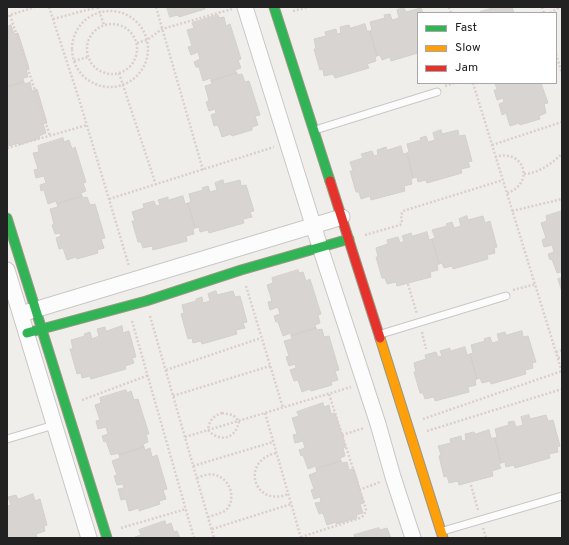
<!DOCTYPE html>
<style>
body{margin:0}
#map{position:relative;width:569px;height:545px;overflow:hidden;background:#f0eeeb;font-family:Overpass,sans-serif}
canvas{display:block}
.frame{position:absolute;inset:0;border:8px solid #222;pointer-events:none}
.legend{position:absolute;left:417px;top:12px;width:140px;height:72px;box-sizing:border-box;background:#fff;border:1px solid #a7a7a7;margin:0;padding:5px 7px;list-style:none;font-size:12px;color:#222}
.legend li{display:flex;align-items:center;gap:8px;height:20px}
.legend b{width:20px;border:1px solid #a7a7a7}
</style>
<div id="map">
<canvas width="569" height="545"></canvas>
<div class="frame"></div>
<ul class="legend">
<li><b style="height:5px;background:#30b455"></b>Fast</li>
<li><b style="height:5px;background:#ff9f0a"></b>Slow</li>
<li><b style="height:5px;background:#e5322d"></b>Jam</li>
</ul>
</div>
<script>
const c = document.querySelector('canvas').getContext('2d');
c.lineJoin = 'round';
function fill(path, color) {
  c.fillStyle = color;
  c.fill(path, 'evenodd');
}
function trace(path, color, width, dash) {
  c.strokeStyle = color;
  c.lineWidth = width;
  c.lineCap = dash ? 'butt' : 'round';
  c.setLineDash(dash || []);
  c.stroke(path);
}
const building = new Path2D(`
 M167,7H205V9L179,17L178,15L170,17Z
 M496,7H512L514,13H480V12Z
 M404,8L406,12L421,8L423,13H418V53L391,61L390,57L382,60L380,55L377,56L370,31L372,30L370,22L385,18L384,15L390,14L392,20L399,18L397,10Z
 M218,15L219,18L224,17L226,26L230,24L241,59L238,60L241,68L235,70L237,73L211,81V78L203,81L199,67H196L194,62L200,59L198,52L191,55L188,47L192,46L187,30L194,28L192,23Z
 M365,24L367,31H370L377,56L375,57L376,61L367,64L369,68L335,78L333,74L324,76L323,69L320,70L314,49H316L314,39L326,36L325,32L336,29L337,34L341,33L340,27L349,25L350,28Z
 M11,25L14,34L18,33L29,68L26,69L28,77L23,78L24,82L7,87V27Z
 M237,73V75L242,74L245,82L249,81L260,115L255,116L258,125L252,127V130L232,136L231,134L222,137L218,125L214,126L211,115L216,113L215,109L209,111L206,102L209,101L205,86L212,84L211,81Z
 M24,82L25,84L30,82L32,91L37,89L47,123L43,124L46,133L39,136L40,138L19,145L18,143L9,146L7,137V87Z
 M495,83H541L548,103L544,104L546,113L539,116L540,119L520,125L519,123L510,126L506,113L502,115L499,104L504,102L503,98L497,100L494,90H497Z
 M441,130L442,134L458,130L459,136L465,135L472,161L468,162L470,167L461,169L462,173L427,183L426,180L418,182L417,177L413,178L407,153L409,152L407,144L421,140L420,138L426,136L428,142L435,140L433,133Z
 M63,138L64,142L69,140L72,149L75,147L86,182L83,183L86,191L81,193L82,196L57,204L56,201L48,204L44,190L41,191L40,185L46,183L44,176L36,178L34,170L38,169L33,153L39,152L38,146Z
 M401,146L403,154L407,153L413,178L411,179L412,184L404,186L405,191L371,200L370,196L361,199L359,192H356L350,171H353L350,162L363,158L361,154L372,151L374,156L378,155L377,150L386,147L387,150Z
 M223,180L224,184L240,180L241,186L246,185L254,211L250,212L252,217L243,219L244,223L209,233L208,230L200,232L199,227L195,228L188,203L191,202L189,194L203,190L202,188L208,186L210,192L217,190L215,183Z
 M82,196L83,198L87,197L90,205L95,204L105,238L101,239L104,248L97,250L98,253L77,259L76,257L67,260L63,248L59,249L56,238L61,236L60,233L55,234L52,225L54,224L50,209L58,207L57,204Z
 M183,196L185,204L188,203L195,228L193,229L194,234L186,236L187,241L153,250L152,246L143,248L141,242H138L132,221H135L132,212L144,208L143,204L154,201L156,206L160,205L158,200L168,197V200Z
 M562,211V272L557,273L552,259L550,260L548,254L554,252L552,245L544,247L542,240L546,238L541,223L547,221L546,216Z
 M467,216L468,220L483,216L485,223L490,221L497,247L494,248L495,253L487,255L488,259L453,269L452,266L444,268L442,263L439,264L432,239L435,238L432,230L447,226L446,224L452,222L454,228L461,226L459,219Z
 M427,232L429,240L432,239L439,264L437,265L438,270L430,272L431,277L397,286L396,282L387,284L385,278H382L376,257H378L376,248L388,244L387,240L398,237L400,243L404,241L402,236L411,233L412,236Z
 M298,270L299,273L303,272L306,281L310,279L321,314L318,315L320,323L315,325L316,328L291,336V333L283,336L278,322H276L274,316L280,314L278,307L270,310L268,302L272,301L267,285L273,283L272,278Z
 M562,278V292L558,279Z
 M216,291L217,295L233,291L235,297L240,296L247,322L243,323L245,328L236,330L237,334L202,344L201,341L193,343L192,338L188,339L181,314L184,313L182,305L196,301V299L202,297L203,303L210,301L208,294Z
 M122,326L123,333L129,331L136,357L132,358L134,363L125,366L126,369L91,379L90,376L82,378L81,373L77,374L70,349H73L71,340L85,336L84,334L90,332L92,339L99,336L97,329L105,327L106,331Z
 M316,328L317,330L322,329L324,337L329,336L339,370L335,371L338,380L331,382L332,385L311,391L310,389L302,392L298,380L294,381L290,370L296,368L295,364L289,366L286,357L289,356L284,341L292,339L291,336Z
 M522,331L523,337L528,336L536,362L532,363L533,368L525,370L526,374L491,384L490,381L482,383L480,378L477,379L470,354L473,353L471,345L485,341L484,339L490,337L492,343L499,341L497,334L505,332L506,335Z
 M465,347L467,355L470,354L477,379L475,380L476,385L468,387L469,392L435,401L434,397L425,399L423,393H420L414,372H416L414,363L426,359L425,355L436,352L438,357L442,356L440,351L450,348V351Z
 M126,390L127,393L131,391L134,400L138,399L149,434H146L148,442L143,444L144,447L119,455V453L111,455L106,441L104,442L102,436L108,434L106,427L98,429L96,421L100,420L95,405L101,403L100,398Z
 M323,403L324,407L329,405L331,414L335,413L346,447L343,448L345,456L340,458L341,461L316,469V466L308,469L303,455L301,456L299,450L305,448L303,441L295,443L293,435L297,434L292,418L299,416L297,412Z
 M529,415L530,419L546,415L548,421L553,420L560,446L557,447L558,452L549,454L550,458L515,468L514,465L506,467L505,462L501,463L495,438L497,437L495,429L509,425L508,422L514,421L516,427L523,425L521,417Z
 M489,430L491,438H495L501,463L499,464L501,468L492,471L493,476L459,485L458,481L449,483L447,476L444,477L439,456L441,455L438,446L451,443L450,439L461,436L462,441L466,440L465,434L474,432L475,434Z
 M144,447L145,450L150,448L152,457L157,455L167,489L163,490L166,499L159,501L160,504L139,511V508L129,511L126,499L121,500L118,489L124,488L123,484L117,485L114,476L117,475L112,461L120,458L119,455Z
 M341,461L342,463L347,462L349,470L354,469L364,503L360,504L363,513L356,515L357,518L336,524V522L327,525L323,513L319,514L315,503L321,502L320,497L314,499L311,490L314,489L309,475L317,472L316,469Z
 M33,494L35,501L40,499L47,525L44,526L45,531L36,534L37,538H7V506L11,505L8,497L16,495L18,499Z
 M165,521L166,525L171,523L174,532L177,531L180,538H135V537L141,535L139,530Z
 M379,528L380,530L387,528L391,538H355L354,535Z`);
fill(building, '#d7d4d2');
trace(building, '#d3d0cc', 1);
const lane = new Path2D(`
 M315,130L437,92
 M381,334L506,296
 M7,439L54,425
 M443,531L562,496`);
const street = new Path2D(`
 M245,7L320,247L378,424L393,477L413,538
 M7,270L89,538
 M21,314L342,217`);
const fast = new Path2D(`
 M274,7L330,181
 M7,218L107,538
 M27,333L146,301L241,270L349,239`);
const slow = new Path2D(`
 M380,338L443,538`);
const jam = new Path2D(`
 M330,181L380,338`);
trace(lane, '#c9c8c7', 9);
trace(street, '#c9c8c7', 17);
trace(fast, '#999a82', 11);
trace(slow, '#999a82', 11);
trace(jam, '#999a82', 11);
trace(new Path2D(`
 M49,7L79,99L129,266
 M98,7L104,25
 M156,7L203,170
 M449,7L451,13
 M542,7L544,13
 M72 49a38 38 0 1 1 76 0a38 38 0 1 1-76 0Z
 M293,11L308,7
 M550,13L560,7
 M10,15L50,136
 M7,16L35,7
 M53,19L98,7
 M87 49a25 25 0 1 1 50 0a25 25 0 1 1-50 0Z
 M137,43L147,40L162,29L232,9
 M556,54L562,74
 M74,61L88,57
 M119,73L156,185
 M473,83L562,372
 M445,86L454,83
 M492,145L562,122
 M7,148L87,125
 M495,157C525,148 535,184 507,193
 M524,174C539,173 551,164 562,154
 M109,199L274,147
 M512,211L562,199
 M365,235L400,225L402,223L401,215L403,211L503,180
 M408,284L417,314
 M246,286L283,408
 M513,290L536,284
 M150,316L214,538
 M132,321L194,538
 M422,332L426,349
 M556,352L562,350
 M558,358L562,357
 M166,370L261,338
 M173,396L270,366
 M82,400L149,375
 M222,413L233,415L239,421C236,439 220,443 208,430C209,421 213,416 222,413Z
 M265,413L301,538
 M423,419L562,371
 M427,431L562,389
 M342,435L364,428
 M185,437L351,387
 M276,453C239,462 255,508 288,494
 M193,466L273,442
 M197,478C202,476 210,473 215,475C230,478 237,499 226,510C221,514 213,515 208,517
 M471,485L478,510
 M359,490L380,482
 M121,528L186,509
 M483,528L486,538
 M212,529L291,504
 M301,537L360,518C364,516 365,514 366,509L329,394`), '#dccecd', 2.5, [2, 2]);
trace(lane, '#fdfcfc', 7);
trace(street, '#fdfcfc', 15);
trace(fast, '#30b455', 9);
trace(slow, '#ff9f0a', 9);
trace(jam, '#e5322d', 9);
</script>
